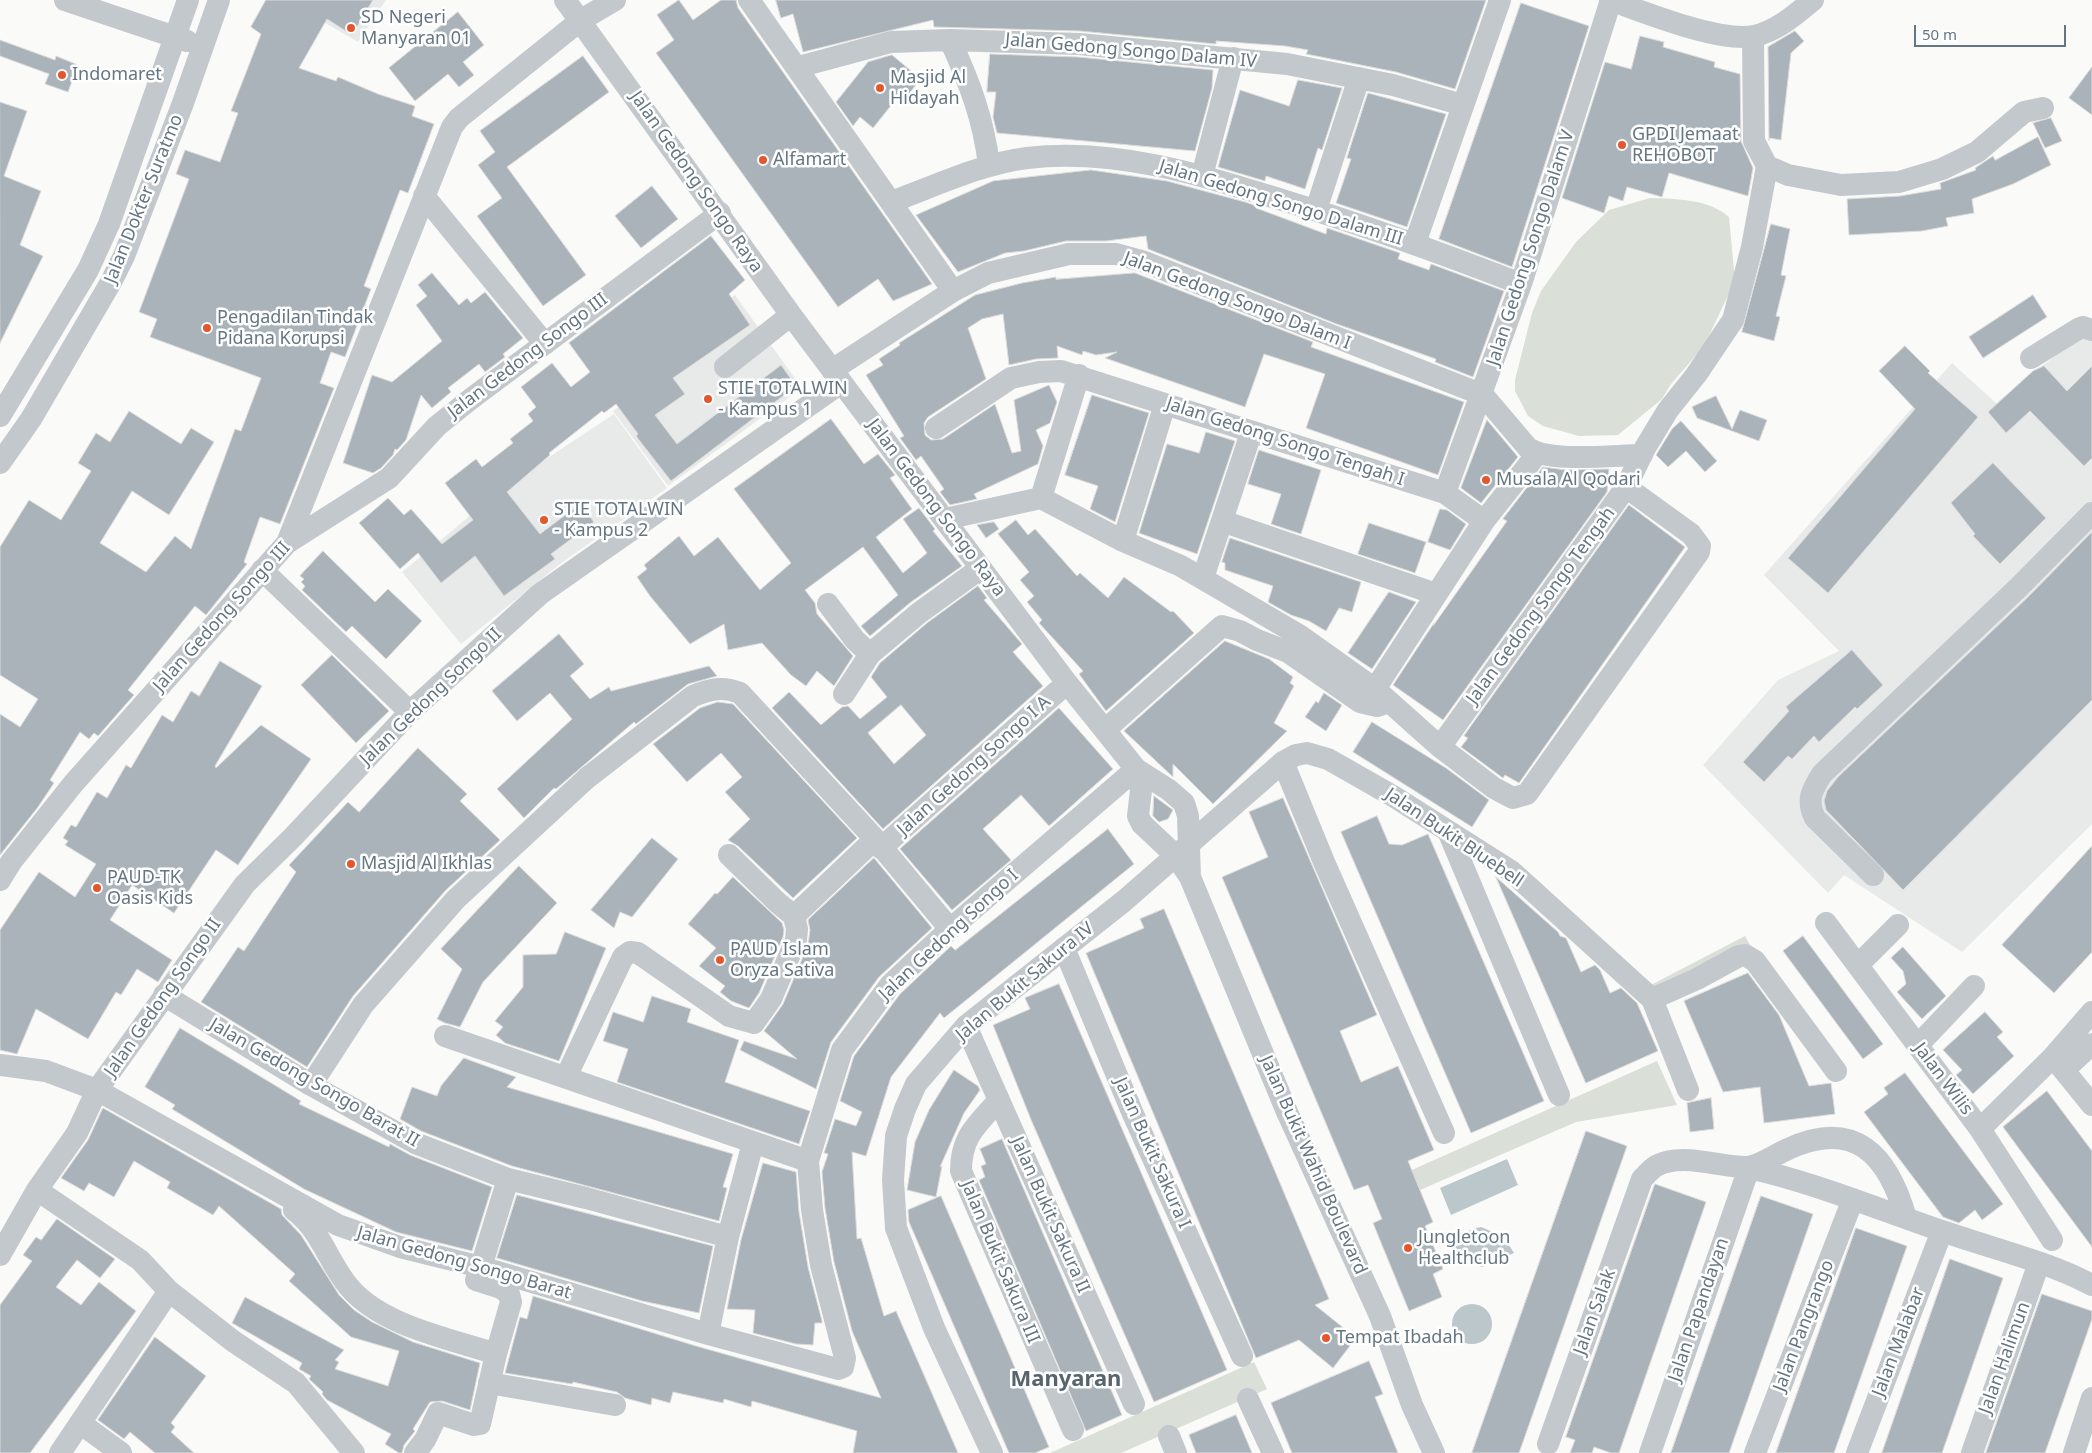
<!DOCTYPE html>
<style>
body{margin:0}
#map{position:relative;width:2092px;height:1453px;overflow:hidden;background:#fafaf8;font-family:"Noto Sans",sans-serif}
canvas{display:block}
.scale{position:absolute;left:1914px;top:25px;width:152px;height:22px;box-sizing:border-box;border:2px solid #657683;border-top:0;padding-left:6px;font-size:15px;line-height:18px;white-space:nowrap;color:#657683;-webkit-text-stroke:4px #fff;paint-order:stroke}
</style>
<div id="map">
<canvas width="2092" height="1453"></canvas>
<div class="scale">50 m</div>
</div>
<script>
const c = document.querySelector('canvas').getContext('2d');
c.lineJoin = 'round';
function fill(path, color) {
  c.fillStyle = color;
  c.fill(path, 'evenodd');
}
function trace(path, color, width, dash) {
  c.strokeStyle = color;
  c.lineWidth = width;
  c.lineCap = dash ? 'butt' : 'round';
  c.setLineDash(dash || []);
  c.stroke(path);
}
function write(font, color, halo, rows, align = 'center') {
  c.font = font + ' "Noto Sans",sans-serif';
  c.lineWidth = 5;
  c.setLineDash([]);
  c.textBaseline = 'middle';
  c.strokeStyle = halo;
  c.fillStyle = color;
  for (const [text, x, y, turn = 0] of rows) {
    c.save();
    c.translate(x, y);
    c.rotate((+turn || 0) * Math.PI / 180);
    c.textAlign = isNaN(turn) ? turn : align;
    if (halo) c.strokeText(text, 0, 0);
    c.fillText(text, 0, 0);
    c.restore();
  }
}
fill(new Path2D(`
 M286,0H386L358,42Z
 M735,295L802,388L668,486L613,411L668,372L654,354Z
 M2086,331L2092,337V824L1962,952L1844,875L1828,893L1703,765L1778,680L1839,651L1764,575L1952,363L1996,403Z
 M614,414L667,488L560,564L461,644L402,572L507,485Z`), '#e8e9e9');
fill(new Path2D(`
 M1650,198C1676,199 1709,199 1729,217L1735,281L1704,346L1671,384L1662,399L1618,435L1579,436L1543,426L1528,416L1515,391V380L1532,313L1541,291L1576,242L1609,210Z
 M1745,936L1751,947L1655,996L1649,986Z
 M1657,1061L1677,1105L1576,1122L1420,1190L1387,1181Z
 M1254,1362L1267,1389L1121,1453H1050Z`), '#dadfd7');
fill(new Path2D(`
 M1507,1159L1518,1185L1451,1215L1440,1188Z
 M1481,1227C1497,1233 1506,1239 1514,1253L1482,1267L1450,1254C1458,1239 1463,1230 1481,1227Z
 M1452 1324a20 20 0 1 1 40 0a20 20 0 1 1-40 0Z`), '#bbc7cb');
const building = new Path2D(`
 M266,0H373L352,35L327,19L299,68L336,81L338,77L378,94L415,106L412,116L434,124L408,193L400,190L364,286L371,289L345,357L331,352L320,383L334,388L280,524L260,517L244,562L247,564L206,615L195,606L128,690L134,695L98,736L94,733L89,739L80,732L50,780L54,783L38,807L0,855V714L20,727L38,699L0,675V547L29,500L61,520L91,471L78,463L96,433L110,442L129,411L181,444L191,428L214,442L169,515L132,491L100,543L146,572L175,536L191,549L235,429L241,431L261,378L150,337L157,319L139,312L189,179L176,174L185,150L220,162L238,113L231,111L261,34L251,27Z
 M679,0L693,20L721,0H736L738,8L932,284L893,301L878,279L838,307L656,53L674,40L657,15Z
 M776,0H1486L1455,89L1396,72L1306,54L1308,50L1285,46L1216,41V44L1080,31L934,27L933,20L803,52L793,14L781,18Z
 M1521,3L1589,26L1512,267L1439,239Z
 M458,12L484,45L463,62L474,75L459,87L448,74L415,101L389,68Z
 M1795,31L1804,41L1791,53L1781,140L1769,138V141L1768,47Z
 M1640,36L1664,42L1663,47L1715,62L1714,67L1740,74L1741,141L1753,168L1748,196L1669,173L1662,197L1627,187L1623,201L1609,196L1604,213L1562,198L1605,62L1631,69Z
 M0,40L55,60L56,56L78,65L68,92L45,84L49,74L0,56Z
 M990,54L1078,57L1213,70L1212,88L1195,151L997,133L993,117L996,92H987Z
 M892,55L921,79L902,102L897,98L873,128L860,117L853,126L836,102L868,62Z
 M583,56L609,92L507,167L586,275L543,306L477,216L502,198L478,165L495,152L480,131Z
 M2092,67V115L2069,98Z
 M1298,80L1342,88L1322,150L1318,148L1305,189L1266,176L1265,181L1218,167L1240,90L1289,106Z
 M1368,93L1446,114L1407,227L1336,203L1351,159L1347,158Z
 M0,102L27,111L4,176L41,191L20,245L43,256L0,343Z
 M2051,118L2062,141L2045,148L2033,123Z
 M2038,137L2051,165L2013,184L1972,199L1974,213L1946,218L1948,226L1922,231L1849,235L1847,199L1900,196L1941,189L1940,183L1976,170L1975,168L1993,156L1995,160Z
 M1091,170L1167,181L1245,202L1257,206L1256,208L1326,234L1327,228L1400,253L1398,259L1429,270L1431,264L1504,291L1473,377L1435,362L1436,359L1334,323L1148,249L1146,236L1106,241H1066L1024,251L1005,253L958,272L916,215L993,181Z
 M652,186L678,219L641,248L615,216Z
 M1771,224L1790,229L1781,275L1786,276L1776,316L1780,317L1774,341L1742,332Z
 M711,236L745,280L729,294L750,325L673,378L685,394L655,415L677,444L781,365L796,386L671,481L636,436L638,434L616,404L604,413L602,411L549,453L550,455L507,492L540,534L580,504L594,522L551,554L555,559L504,596L475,556L441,583L418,553L400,569L359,523L388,498L404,515L411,509L442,544L473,520L445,483L476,459L482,467L513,443L510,439L533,421L528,414L536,407L521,387L552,363L571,387L590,372L569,343Z
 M432,273L459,305L467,298L471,303L485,292L523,338L503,354L505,357L485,372L479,364L448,388L451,392L432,408L421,395L406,440L397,450L395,449L393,455L381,468L373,473L343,463L372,375L392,382L442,341L416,305L427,296L418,285Z
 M1135,273L1313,342L1311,347L1464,402L1438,475L1306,428L1325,374L1264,354L1245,407L1105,358L1117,352L1096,355L1083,351L1082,355L1057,346L1058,358L1036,359L1009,365L1003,314L982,319L968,328L986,379L928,417L924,423L925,435L931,440L943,439L995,404L1012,453L1021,451L1014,400L1049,385L1057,402L1050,423L1036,430L1043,446L1038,464L974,494L977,499L950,505L940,492L944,489L921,456L916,460L900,438L904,436L866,375L883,365L879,359L900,345L899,343L975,295L1022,283L1056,277V279Z
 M2033,295L2047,317L1983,358L1969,337Z
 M1905,346L1930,371L1928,373L1978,417L1828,593L1788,558L1915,409L1879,371Z
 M2044,366L2067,391L2092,366V458L2084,466L2030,411L2006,433L1988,412L2033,371Z
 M1092,395L1149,413L1115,522L1090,509L1098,486L1065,475Z
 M1716,396L1732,429L1740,410L1767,420L1759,441L1697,418L1692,407Z
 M831,419L864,464L878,454L895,475L890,478L912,509L876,537L903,573L927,553L903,519L919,508L935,529L933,531L962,566L911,602L870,636L861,626L898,595L863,547L805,590L815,603L817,614L853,656L834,686L817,671L806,686L791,675L762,643L728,650L724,624L690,644L650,596L637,577L647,569L644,565L679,536L694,556L718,537L760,590L791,563L734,489Z
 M1487,420L1518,457L1481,503L1461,488Z
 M1681,421L1717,461L1705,472L1686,451L1668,467L1656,455L1672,429Z
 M1206,432L1235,441L1197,554L1139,533L1167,444L1199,453Z
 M1259,450L1321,470L1301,534L1271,524L1281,494L1248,484Z
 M1993,463L2046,518L2000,564L1973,536L1975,534L1951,503Z
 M1543,467L1566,470L1609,469L1607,492L1443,720L1393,685L1434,623L1433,626L1507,521L1503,519Z
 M1629,505L1685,547L1519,783L1505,775L1503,778L1461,747L1468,738L1464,736Z
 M1440,509L1447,510L1466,524L1450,550L1428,542Z
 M1016,520L1028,535L1035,529L1077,576L1080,573L1108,598L1124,577L1171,612L1173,611L1194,633L1106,711L1079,674L1083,671L1039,623L1042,620L1027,602L1034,596L1020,580L1029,572L998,534Z
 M994,522L999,529L986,538L977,525Z
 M1369,523L1426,542L1415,573L1358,554Z
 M2092,532V700L1903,890L1826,810L1824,801L1827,791L1838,777L2028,597Z
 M1230,538L1361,582L1352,612L1339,608L1326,631L1309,621L1291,615L1268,602L1273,586L1225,570V563L1222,562Z
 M323,551L375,602L388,589L422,621L386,659L352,626L346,632L302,590L305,586L301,582L304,579L300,576Z
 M978,586L987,598L984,600L1022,644L1013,652L1043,686L883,829L772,708L789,692L821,725L842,707L848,706L860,719L887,697L871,677L880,663L927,623ZM901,705L926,735L894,764L868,733Z
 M1389,592L1416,602L1372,669L1348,653Z
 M559,634L584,664L570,676L590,699L609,687L611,691L709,666L717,676L688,684L636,724L634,722L556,789L554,788L524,818L497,789L572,719L550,693L517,721L492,691Z
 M1225,641L1269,659L1293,677L1290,683L1294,686L1274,723L1287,731L1213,804L1173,764V777L1124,731Z
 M1852,650L1883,685L1857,709L1855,707L1819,742L1814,736L1792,759L1788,756L1764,782L1743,762L1789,711L1786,707Z
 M332,655L389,711L356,743L301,685Z
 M220,661L262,686L215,766L216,768L261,725L311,759L238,865L216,850L174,913L132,885L110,920L172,960L158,982L137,969L121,995L116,992L88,1039L36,1009L17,1054L0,1050V930L39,872L75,897L96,864L65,845L68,841L63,838L71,825L76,827L97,792L107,798L126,765L131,768L162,715L173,722L191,691L199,696Z
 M1324,693L1342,705L1326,731L1305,717L1316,701L1318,703Z
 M718,702L733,704L857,838L793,898L738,846L728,840L750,819L725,792L742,777L721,753L687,782L653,744L700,708Z
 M1059,708L1113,769L1049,826L1021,795L983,829L1011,860L952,910L900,849Z
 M1372,722L1446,768L1489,800L1472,827L1353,752Z
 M418,748L467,794L460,801L500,840L446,890L353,996L307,1067L201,1002L238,947L244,951L296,872L289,865L348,802L359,812Z
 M1154,796L1173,810L1168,819L1159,822L1153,816Z
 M1283,798L1377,1015L1340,1031L1361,1082L1398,1066L1434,1150L1408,1161L1433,1222L1425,1226L1443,1269L1433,1274L1442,1297L1409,1311L1373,1223L1382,1219L1368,1185L1354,1190L1222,877L1268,857L1249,812Z
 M1377,816L1389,844L1402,845L1428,834L1544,1101L1471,1133L1341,832Z
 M1108,829L1134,864L944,1018L940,1013L891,1077L866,1156L852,1152L857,1239L861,1238L884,1316L896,1311L958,1453H853L857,1431L752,1401L751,1407L724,1399L723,1403L673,1392L670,1403L652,1398L651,1405L625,1398L617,1392L573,1382L572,1384L505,1373L520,1317L527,1319L533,1296L696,1346L881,1398L852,1331L834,1262L825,1208L822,1172L828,1154L824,1153L835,1119L856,1126L862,1112L840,1101L854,1056L900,994L951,946L955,950Z
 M652,838L678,859L632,917L620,912L614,928L591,910Z
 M2092,846V952L2054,993L2002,945Z
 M874,858L932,928L879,977L831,1042L816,1089L740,1050L744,1041L797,1059L764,1031L783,1004L808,945L810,930L808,920Z
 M519,866L557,903L483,982L460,1027L445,1023L437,1019L462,969L441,949Z
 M733,877L782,923L784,930L783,937L759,993L749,1008L731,1001L720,992L725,986L699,966L716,948L688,924L715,893L717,894Z
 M1496,877L1558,932L1560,936L1566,938L1581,972L1595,965L1600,970L1610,993L1621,988L1637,1003L1658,1051L1586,1083Z
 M1164,909L1329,1299L1315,1305L1356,1338L1333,1368L1299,1340L1256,1358L1086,953L1144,928L1140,919Z
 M565,932L606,948L559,1061L505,1043L496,1035L503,1027L495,1021L523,987V955L556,954Z
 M1803,936L1883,1044L1863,1059L1783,951Z
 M1903,947L1946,996L1922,1019L1897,992L1906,984L1903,971L1891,958Z
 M1748,973L1779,1015L1809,1086L1831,1083L1835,1114L1764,1123L1760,1087L1723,1092L1684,1001Z
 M1059,984L1227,1370L1154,1402L1032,1122L993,1025L1030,1009L1025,998Z
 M652,996L691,1009L687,1022L739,1040L725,1082L810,1111L799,1144L617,1082L628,1049L603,1041L613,1012L643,1022Z
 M1985,1012L2003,1032L1997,1037L2014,1056L1973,1094L1956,1075L1962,1070L1943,1050Z
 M180,1028L301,1101L299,1104L389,1147L390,1144L410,1155L492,1187L472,1251L396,1232L304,1189L172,1109L175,1105L145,1087Z
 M464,1058L516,1077L507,1087L733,1154L723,1187L727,1188L719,1221L512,1166L421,1131L400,1119L412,1087L437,1096L441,1086Z
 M954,1070L978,1086L980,1090L964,1113L940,1167L942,1166L936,1197L907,1190L915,1142L929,1110Z
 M1905,1073L2003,1204L1982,1220L1975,1210L1959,1223L1943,1217L1864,1112L1888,1094L1884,1088Z
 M2047,1091L2092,1151V1247L2003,1127Z
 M1711,1098L1714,1129L1690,1132L1687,1103Z
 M103,1108L281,1209L282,1215L301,1235L339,1295L354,1310L372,1322L413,1342L480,1363L470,1410L442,1401L430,1402L413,1429L415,1431L404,1445L402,1453H399L385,1444L391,1434L327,1400L322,1394L323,1392L309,1379L311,1376L299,1369L302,1363L232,1323L245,1297L344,1350L335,1360L339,1362L335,1369L388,1386L399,1351L351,1337L289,1281L295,1274L219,1206L213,1215L167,1188L170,1182L134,1161L114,1197L89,1183L84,1191L61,1178L88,1140Z
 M1586,1131L1627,1146L1530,1422L1519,1453H1472Z
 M1002,1139L1122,1415L1086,1431L979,1180L985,1177L981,1166L986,1164L980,1149Z
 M763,1163L796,1172L799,1212L808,1267L822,1321V1323H815L813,1345L796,1344L753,1333L755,1310L727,1309L741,1240Z
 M1655,1184L1706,1202L1619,1453H1611L1594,1447L1592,1453H1570L1575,1440L1566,1437Z
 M517,1195L713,1246L699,1313L642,1301L497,1258Z
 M941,1196L1049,1447L1035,1453H1009L909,1222L908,1210Z
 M1761,1196L1813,1214L1729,1453H1671Z
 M57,1219L115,1259L100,1278L77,1260L56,1287L81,1305L99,1282L136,1311L30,1453H0V1305L32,1261L23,1255L36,1237L41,1240Z
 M1856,1228L1907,1246L1834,1453H1776Z
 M1950,1259L2003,1278L1942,1453H1882Z
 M2042,1294L2092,1311V1319L2045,1453H1986Z
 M155,1337L206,1376L171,1423L175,1427L171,1432L194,1453H155L130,1432L124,1439L98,1420Z
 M1369,1361L1383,1394L1375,1397L1398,1453H1292L1271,1403Z
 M1236,1415L1252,1453H1196L1189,1435Z`);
fill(building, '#aab3b9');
trace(building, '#dcdcda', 1);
trace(new Path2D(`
 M65,0L187,41
 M565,0L791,315L1067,683L1136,769L1169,790L1184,803L1188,816L1190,877
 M749,0L953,291
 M1610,0C1644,12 1720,43 1754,36C1777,31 1796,14 1813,0
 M1753,36L1754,141L1767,166L1788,175L1841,185L1899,182L1942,169L1977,152L2024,112L2043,108
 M950,40C969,81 984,120 989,166
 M798,67L891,42L950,40L1079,44L1287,64L1393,85L1463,105
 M1202,176L1233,58
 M424,196L545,344
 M891,202C935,186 980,164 1027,158C1114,148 1198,174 1279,199C1361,224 1441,253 1521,284
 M1316,210L1359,78
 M1415,243L1500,0
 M2031,358L2078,329L2083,327L2092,330
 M725,367L791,315
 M832,370L953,291L988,273L1069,254H1116L1142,261L1483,395L1528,448C1549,463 1615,455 1642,455
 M0,416L88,270L109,224L188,0
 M936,428L1011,378L1039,372L1061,371L1445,493L1484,521
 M0,463L31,419L111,282L124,256L183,103L219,0
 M1445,493L1521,284L1611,0
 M1041,498L1123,541L1181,566L1299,635L1375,689L1440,747L1494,788L1513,798L1527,794L1699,552L1700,546L1691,534L1626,487
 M945,519L1041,498L1079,375
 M1222,521L1436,594
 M1123,541L1165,404
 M287,543L452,127L459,118L581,20L615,0
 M262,570L410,712
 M1203,578L1251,433
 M828,604L855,640L870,654
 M1375,689L1484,521L1537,454
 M844,694L870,654L919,613L981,568
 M1106,729L1222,626L1240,631L1257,640L1288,652L1360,702L1377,706L1389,702
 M1440,747L1626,487L1645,448L1668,410L1696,375L1733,320L1752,247L1767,166
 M1283,762L1324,862L1444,1133
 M1136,769L1141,790L1138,816L1142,824L1175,855L1190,877L1287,1112L1380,1316L1412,1405L1434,1453
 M1448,831L1559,1095
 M881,848L1067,683
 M729,855L777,902L794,916
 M1873,875L1815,818C1806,800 1812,790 1822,774L2019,587L2092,513
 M0,880L11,862L73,784L287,543L389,478L437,426L472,398L720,213
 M1826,923L1980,1129L2052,1240
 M1064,948L1133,1114L1242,1356
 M1858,965L1898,925
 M164,995L311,1085L415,1143L508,1179L586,1198L728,1237
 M1652,999L1697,979L1739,956L1745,955L1755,961L1836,1071
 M966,1026L1134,1404
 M445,1036L808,1161
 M1918,1045L1974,986
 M2053,1057L2092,1105
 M0,1065L46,1071L97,1090L338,1225L400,1247L481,1267L708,1334L838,1369L843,1367L845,1358L821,1265L812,1210L808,1161L842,1050L890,985L950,929L1136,769
 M2064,1070L2092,1044
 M566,1077L623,957L630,952L638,953L729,1016L754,1023L771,999L796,940L797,929L794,916L875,839
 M311,1085L363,1005L456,899L587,778L693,696C710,689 723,686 740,693L875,839L950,929
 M999,1100C977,1125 961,1136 961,1171L1073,1430
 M1980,1129L2053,1057L2092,1012
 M37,1190L140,1260L169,1291L233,1341L296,1383L354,1453
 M294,1210C321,1230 328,1262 349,1287C382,1326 448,1338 496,1354
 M0,1255L37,1190L77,1133L97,1090L245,884L293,837L410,712L540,594L841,383
 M481,1267L508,1179
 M708,1334L728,1237L753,1143
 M489,1383L615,1405
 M1248,1399L1273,1453
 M80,1423L121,1453
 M1169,1436L1176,1453
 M1548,1444L1642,1179C1646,1175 1651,1169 1656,1166C1682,1152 1718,1167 1746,1167C1759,1167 1776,1154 1788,1149C1855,1118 1888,1155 1906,1218
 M60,1453L169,1291
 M415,1453L425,1440L438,1413L474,1425L480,1424L496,1354L511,1302L509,1294L501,1288L476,1280
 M992,1453L934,1328L896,1228L893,1180L896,1136L905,1109L916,1084L966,1026L1124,901L1283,762L1296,755L1307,753L1328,759L1393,796L1511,871L1652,999L1688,1090
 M1650,1453L1749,1168C1816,1183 1880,1210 1945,1232C1994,1249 2046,1261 2092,1285
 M1755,1453L1853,1199
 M1857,1453L1942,1231
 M1972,1453L2039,1263
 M2074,1453L2092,1398`), '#c3c8cc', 22);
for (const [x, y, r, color] of [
 [351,28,5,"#e4572e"],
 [62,75,5,"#e4572e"],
 [880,88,5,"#e4572e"],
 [1622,145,5,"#e4572e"],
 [763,160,5,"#e4572e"],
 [207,328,5,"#e4572e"],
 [708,399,5,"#e4572e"],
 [1486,480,5,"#e4572e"],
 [544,520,5,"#e4572e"],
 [351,864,5,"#e4572e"],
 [97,888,5,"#e4572e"],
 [720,960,5,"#e4572e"],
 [1408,1248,5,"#e4572e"],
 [1326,1338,5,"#e4572e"]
]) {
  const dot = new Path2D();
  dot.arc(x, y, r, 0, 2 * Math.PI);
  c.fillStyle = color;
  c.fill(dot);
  trace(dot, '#fff', 2);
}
write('18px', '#657683', '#fff', [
 ["SD Negeri",361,18],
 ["Manyaran 01",361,39],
 ["Indomaret",72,75],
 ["Masjid Al",890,78],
 ["Hidayah",890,99],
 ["GPDI Jemaat",1632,135],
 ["REHOBOT",1632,156],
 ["Alfamart",773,160],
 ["Pengadilan Tindak",217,318],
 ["Pidana Korupsi",217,339],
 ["STIE TOTALWIN",718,389],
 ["- Kampus 1",718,410],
 ["Musala Al Qodari",1496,480],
 ["STIE TOTALWIN",554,510],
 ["- Kampus 2",554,531],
 ["Masjid Al Ikhlas",361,864],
 ["PAUD-TK",107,878],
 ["Oasis Kids",107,899],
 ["PAUD Islam",730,950],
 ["Oryza Sativa",730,971],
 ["Jungletoon",1418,1238],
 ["Healthclub",1418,1259],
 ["Tempat Ibadah",1336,1338]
], 'left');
write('18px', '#657683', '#fff', [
 ["Jalan Gedong Songo Dalam IV",1131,51,5],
 ["Jalan Gedong Songo Raya",696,182,55],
 ["Jalan Dokter Suratmo",144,199,-68],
 ["Jalan Gedong Songo Dalam III",1281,203,17],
 ["Jalan Gedong Songo Dalam V",1531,248,-72],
 ["Jalan Gedong Songo Dalam I",1237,301,21],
 ["Jalan Gedong Songo III",528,356,-37],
 ["Jalan Gedong Songo Tengah I",1285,442,18],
 ["Jalan Gedong Songo Raya",936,508,53],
 ["Jalan Gedong Songo Tengah",1541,606,-54],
 ["Jalan Gedong Songo III",222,617,-48],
 ["Jalan Gedong Songo II",431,697,-44],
 ["Jalan Gedong Songo I A",974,766,-42],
 ["Jalan Bukit Bluebell",1454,838,34],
 ["Jalan Gedong Songo I",949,935,-43],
 ["Jalan Bukit Sakura IV",1025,982,-40],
 ["Jalan Gedong Songo II",163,998,-55],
 ["Jalan Wilis",1943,1079,53],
 ["Jalan Gedong Songo Barat II",314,1083,30],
 ["Jalan Bukit Sakura I",1152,1153,66],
 ["Jalan Bukit Wahid Boulevard",1313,1165,66],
 ["Jalan Bukit Sakura II",1050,1215,66],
 ["Jalan Bukit Sakura III",1000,1262,67],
 ["Jalan Gedong Songo Barat",464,1263,16],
 ["Jalan Papandayan",1699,1310,-71],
 ["Jalan Salak",1595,1312,-70],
 ["Jalan Pangrango",1804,1326,-69],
 ["Jalan Malabar",1899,1342,-69],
 ["Jalan Halimun",2005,1358,-70]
]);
write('bold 22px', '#57646e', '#fff', [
 ["Manyaran",1066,1380]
]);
</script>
